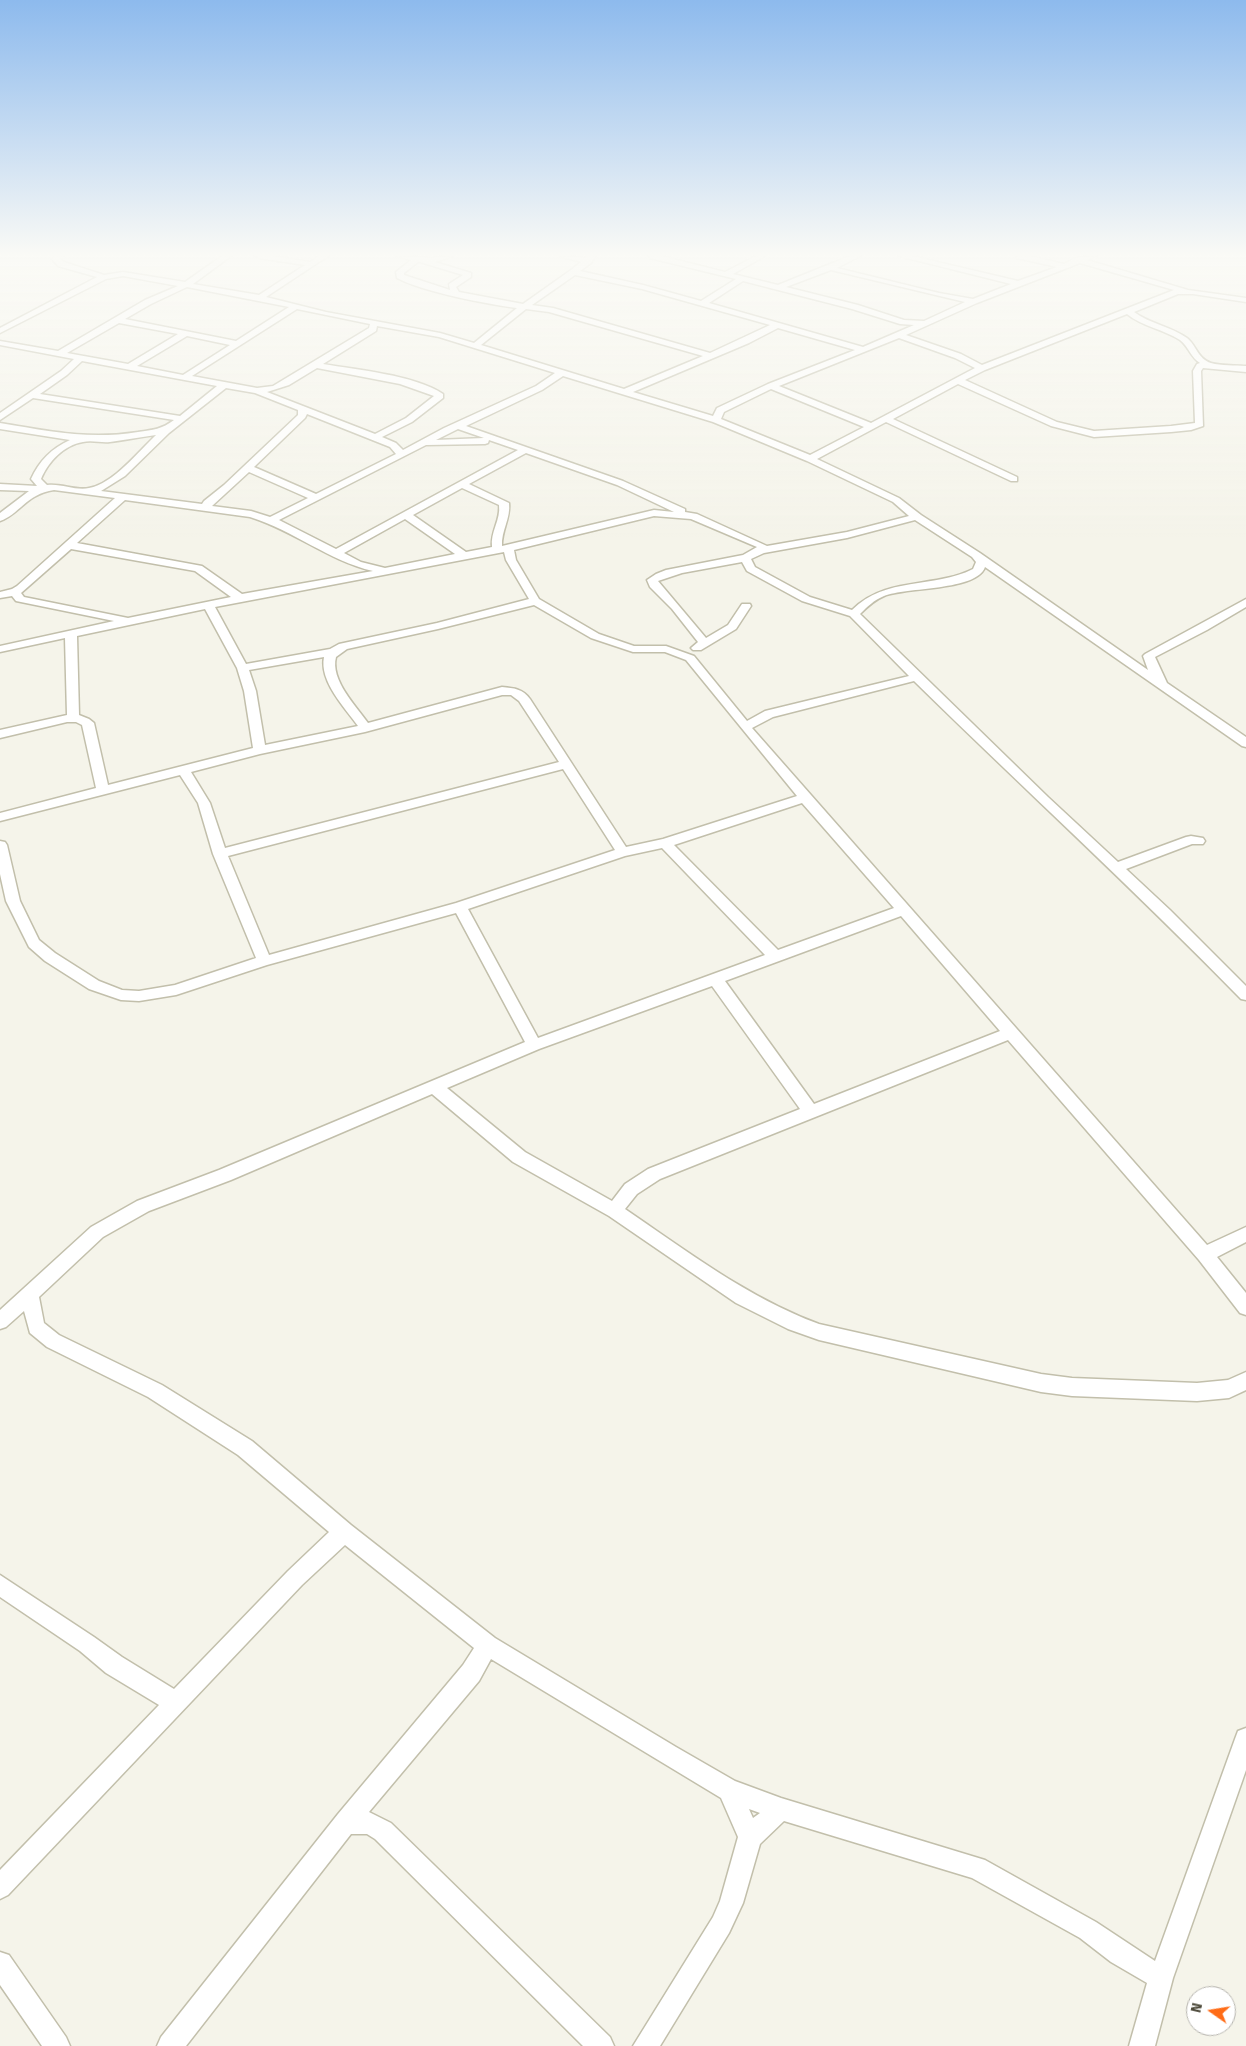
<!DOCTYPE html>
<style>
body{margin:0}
#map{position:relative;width:1246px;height:2046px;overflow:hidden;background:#f5f4ea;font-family:"Fira Sans",sans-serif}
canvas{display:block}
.north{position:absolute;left:1186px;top:1986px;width:50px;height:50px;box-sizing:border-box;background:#fff;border:1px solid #b7b5af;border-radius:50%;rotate:283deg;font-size:14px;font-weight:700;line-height:20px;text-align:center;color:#4a4737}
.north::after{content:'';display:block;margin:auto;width:18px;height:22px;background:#ff6c17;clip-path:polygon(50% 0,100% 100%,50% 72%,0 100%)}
</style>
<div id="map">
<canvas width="1246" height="2046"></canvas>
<div class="north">N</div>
</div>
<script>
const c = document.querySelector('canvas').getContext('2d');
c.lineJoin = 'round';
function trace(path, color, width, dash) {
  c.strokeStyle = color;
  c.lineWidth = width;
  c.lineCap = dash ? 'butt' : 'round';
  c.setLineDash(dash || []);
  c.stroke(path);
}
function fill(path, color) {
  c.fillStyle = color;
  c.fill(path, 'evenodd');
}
const minor = new Path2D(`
 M55,256H63L60,259L64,262L104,275L123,272L185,282L222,256H231L193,284L259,295L305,265L259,258L255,256H272L310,262L319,256H328L266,297L326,312L440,333L474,343L517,308C487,304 423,292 397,278L396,272L411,260L396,256L431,258L453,256L435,262L471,273V277L456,287L459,292L523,304L571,270L581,262L560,256L585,258L587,256H595L591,263L580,271L643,285L701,301L736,279L650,258L649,256H661L725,272L756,256H765L733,274L778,285L850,256H860L837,268L939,293L973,299L1011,284L899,256H912L1018,281L1057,267L1017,258L1016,256H1029L1064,264L1075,258L1096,256L1087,260L1188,290L1246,298V302L1193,294H1178L1134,312C1150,324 1170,326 1187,338C1196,345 1198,359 1211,363C1221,366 1235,365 1246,366V372L1203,368L1201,371L1203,426L1191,430L1171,432L1094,437L1051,426L958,384L893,419L1017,477V481H1011L886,422L817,459L899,498L921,515L980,553L1148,670L1143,656L1145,654L1246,599V607L1207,630L1155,657L1167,683L1246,737V747L1242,746L985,567C977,591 906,587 884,596C874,600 867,607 860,614L1048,797L1118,862L1186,837L1191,836L1203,838L1205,841L1203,844H1192L1126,869L1170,910L1246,986V1000L1241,999C1135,890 1023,788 914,681L773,717L752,728L1207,1245L1246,1227V1242L1217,1257L1246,1293V1315L1240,1313L1199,1260L1008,1040L660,1179L637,1194L625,1209C687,1251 748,1298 819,1324L1041,1374L1072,1378L1197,1383L1228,1380L1246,1372V1390L1229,1398L1197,1401L1072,1396L1041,1392L819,1340L788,1329L736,1303L609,1216L513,1162L432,1094L231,1180L149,1211L103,1237L39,1297L44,1323L59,1335L162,1385L252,1441L351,1525L495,1638L676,1747L735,1781L781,1798L985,1860L1096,1922L1155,1961L1235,1739L1238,1731L1246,1728V1770L1173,1978L1155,2046H1129L1147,1983L1111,1962L1080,1938L972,1878L784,1821L760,1844L743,1903L729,1933L660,2046H633L713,1917L720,1901L738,1837L721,1798L491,1659L479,1681L369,1812L391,1823L610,2037L614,2046H583L375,1839L367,1834H351L186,2046H157L161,2037L338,1814L463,1665L474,1648L345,1545L302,1585L8,1895L0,1899V1870L159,1705L106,1673L80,1651L0,1597V1575L94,1637L122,1657L174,1689L288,1571L329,1532L238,1455L148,1397L47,1347L30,1333L24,1311L6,1327L0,1329V1310L91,1227L137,1201L219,1170L525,1042L456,913L267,965L176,995L139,1001L121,1000L89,989L45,961L29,947L6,901L0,874V841L5,842L7,845L20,901L39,940L55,953L99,981L122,990L139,991L175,985L256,958L213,854L198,803L180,775L0,821V813L96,788L82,725L76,722H67L0,738V730L67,715L65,638L0,652V646L114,621L16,601L12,596L0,598V592L12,589L17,586L115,498L54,490C26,494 19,515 0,521V513L29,491L0,490V484L37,486L31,479C39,461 52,448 70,440L0,429V423C49,431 88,440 138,432C153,430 162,429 174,420L33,398L0,420V413L61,371L74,359L0,345V341L58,351L145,300L178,286L123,276L106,279L0,333V328L97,277L58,266L52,259ZM418,262H420L463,275L449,284L450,290L404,275V273ZM1080,263L1174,290L982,365L961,354L906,335L977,303ZM831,270L965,302L924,321L904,320L858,305L786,287ZM575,275L642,289L770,325L710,353L553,308L532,305ZM743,281L852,309L900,324L914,325L863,347L709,303ZM187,287L289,307L236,341L125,319L151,304ZM297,309L370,324L369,328L273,386L257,388L192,376ZM526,309L549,312L703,356L624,389L481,345ZM1127,314C1143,327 1163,329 1180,340C1189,347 1191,358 1200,363L1197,364L1193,371L1195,423L1171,426L1094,431L1057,422L965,380L985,370ZM119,323L178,334L128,364L67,353ZM377,326L439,337L555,373L536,386L444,428L403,450L396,443L382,437L412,422L443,398V394C415,375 357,370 323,364L376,331ZM778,328L855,350L768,384L717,408L713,416L633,392L749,343ZM187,336L230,345L183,375L137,366ZM899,338L955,358L975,368L871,423L779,386ZM82,361L217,386L180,416L40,394L67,375ZM317,368L400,384L434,396L406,418L375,434L267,392L289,385ZM563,376L713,422L807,461L893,502L909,516L847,532L767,546L697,514L685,512V509L623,481L466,426L542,390ZM226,388L255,393L298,410V415L224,485L204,501L202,504L101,491L125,476L169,433ZM771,389L864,427L810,455L721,419L724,412ZM307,414L390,447L396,454L316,494L254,467L305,418ZM458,429L484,438L436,440ZM156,435C139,451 113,484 89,488C76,491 61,483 47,485L41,479C48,462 64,445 83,442C92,440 101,443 110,442C125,440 141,437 156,435ZM489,440L518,450L336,549L279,520L426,445L485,444L488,443ZM526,453L617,485L674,512L654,510L502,546C501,531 511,518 509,503L469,484ZM249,472L308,498L270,517L251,511L212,506ZM462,488L499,505C501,520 490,532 492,547L466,552L413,515ZM125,500L250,517C293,530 329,561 373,571L242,594L202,566L77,543ZM654,516L691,519L757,547L743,555L666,570L656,574L647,580L650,587L672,609L698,642L691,648L693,650H701L736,629L751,606L750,604H742L728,625L706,638L658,581L682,573L742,562L747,571L802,601L850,616L909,676L765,711L747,721L694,656L666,646H634L599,634L539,599L516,560L514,550ZM405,519L455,554L385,568L361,562L344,553ZM915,520L972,557L976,562L973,569C933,589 886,576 852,610L810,597L755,567L751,559L764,553L847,538ZM71,549L195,571L231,597L128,618L24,597L21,593ZM504,552L506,560L529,599L437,623L339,644L330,649L246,664L215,607ZM534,605L591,638L633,652H665L686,660L797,796L663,839L626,847L530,699C523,689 514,688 502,687L368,723C356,706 330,680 336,657L347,649L438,629ZM205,609L237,668L244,691L253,748L108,785L94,723L89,719L79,715L77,636ZM324,657C319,681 345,708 358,726L265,745L256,691L249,670ZM502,695H511L519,701L559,762L225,848L210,803L191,772L260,754L365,732ZM563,769L615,850L456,903L269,955L228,856ZM802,803L894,908L778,950L674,845ZM662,848L765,955L538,1038L468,909L625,856ZM901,916L1000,1031L814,1104L725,981ZM712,986L800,1109L648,1169L625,1184L612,1201L525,1152L447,1088L539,1049ZM749,1809L760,1813L753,1818Z
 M0,1952L9,1955L66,2037L70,2046H42L0,1985Z`);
trace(minor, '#c2bfab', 3);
fill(minor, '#fff');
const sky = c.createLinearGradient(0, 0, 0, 542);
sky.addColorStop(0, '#8dbaed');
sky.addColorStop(0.47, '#fafaf6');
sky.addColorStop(1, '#fafaf600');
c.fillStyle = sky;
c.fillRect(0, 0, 1246, 542);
</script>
